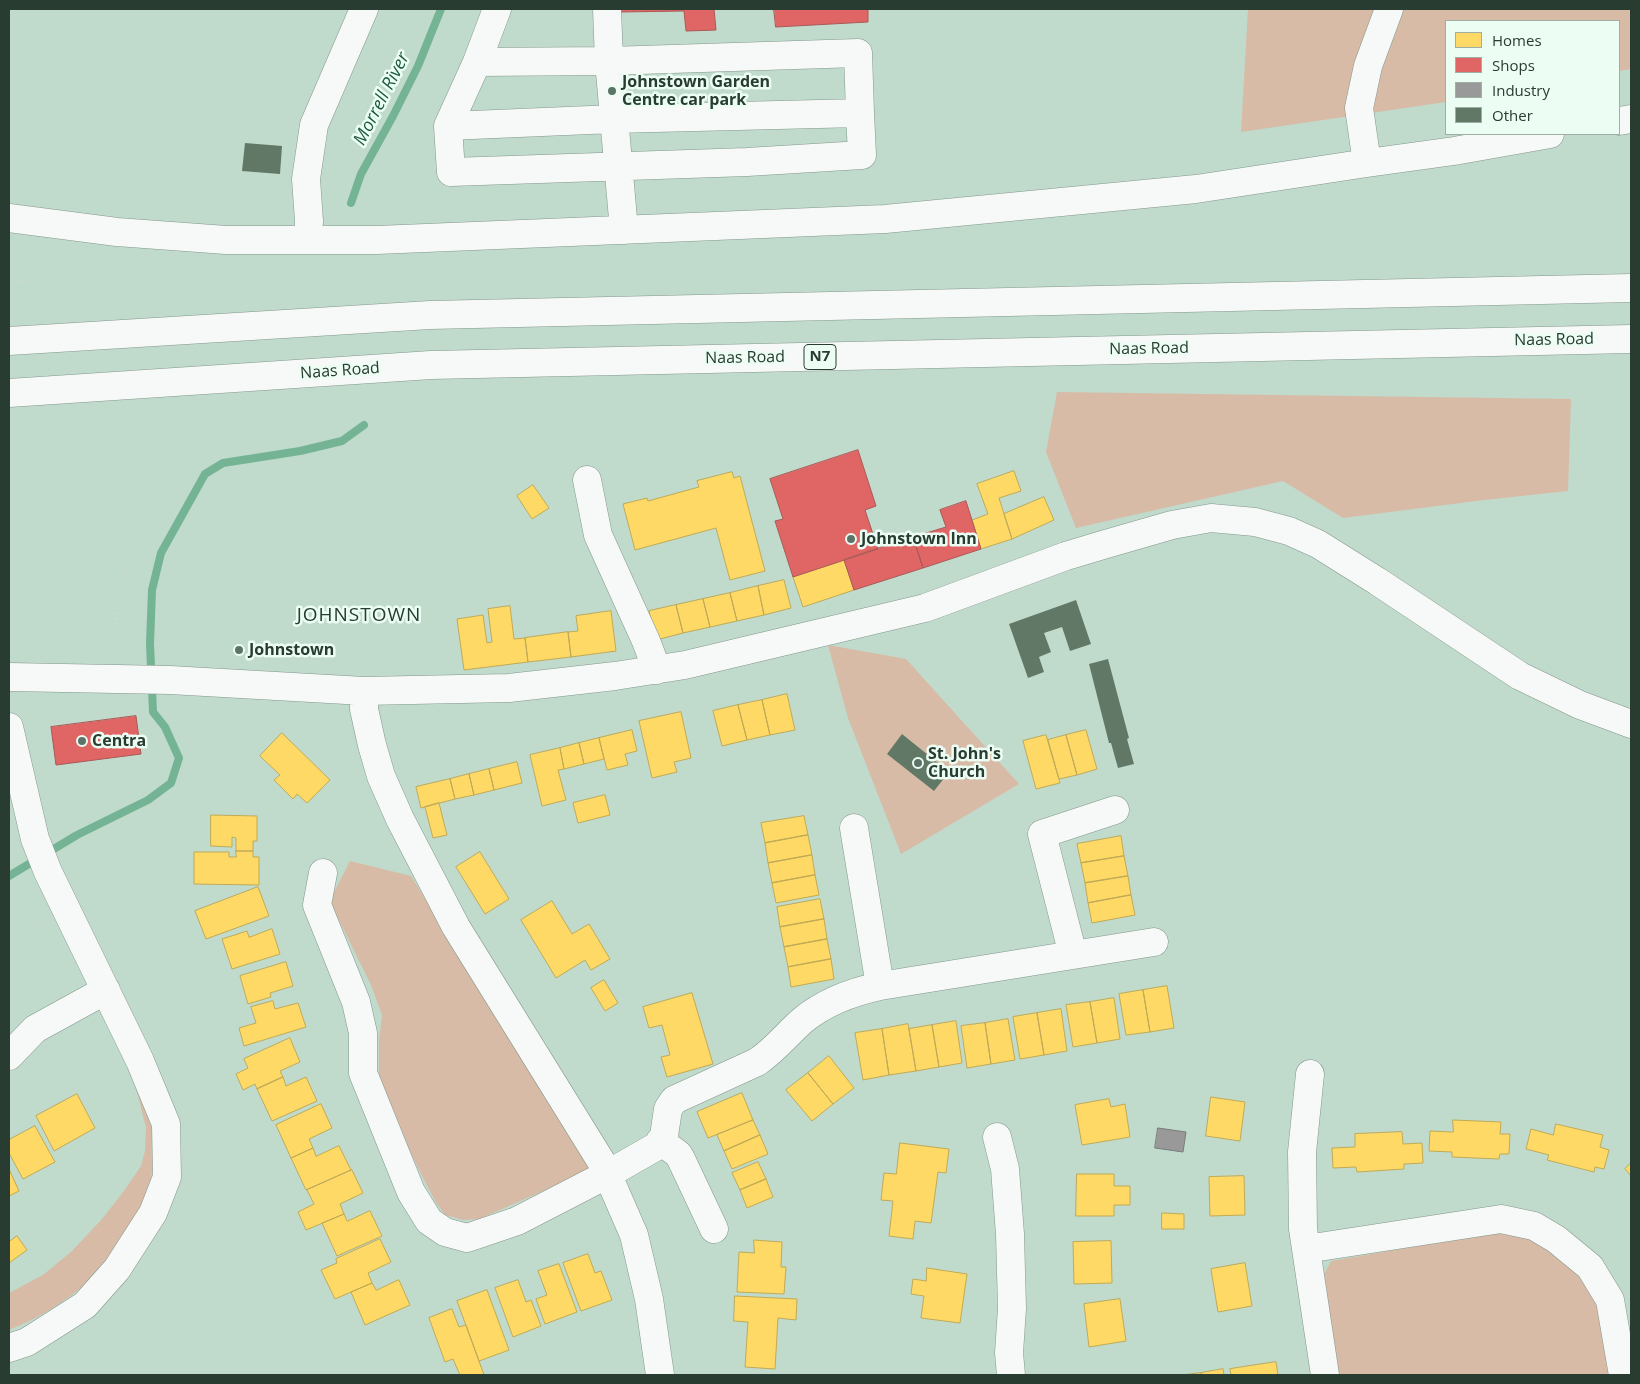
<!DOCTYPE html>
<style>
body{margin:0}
#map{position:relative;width:1640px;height:1384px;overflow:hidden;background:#c0dacc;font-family:"Open Sans",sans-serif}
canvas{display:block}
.frame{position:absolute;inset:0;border:10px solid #293c32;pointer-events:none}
.legend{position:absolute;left:1445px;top:20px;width:175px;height:115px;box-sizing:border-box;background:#ecfef4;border:1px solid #9eb0a6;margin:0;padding:6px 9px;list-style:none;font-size:15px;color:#293c32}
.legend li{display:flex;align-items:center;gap:10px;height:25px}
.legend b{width:25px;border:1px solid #9eb0a6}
</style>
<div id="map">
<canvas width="1640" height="1384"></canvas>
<div class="frame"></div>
<ul class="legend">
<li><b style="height:14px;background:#ffd966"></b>Homes</li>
<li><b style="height:14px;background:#e06666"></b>Shops</li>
<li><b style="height:14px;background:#999"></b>Industry</li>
<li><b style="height:14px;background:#627866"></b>Other</li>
</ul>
</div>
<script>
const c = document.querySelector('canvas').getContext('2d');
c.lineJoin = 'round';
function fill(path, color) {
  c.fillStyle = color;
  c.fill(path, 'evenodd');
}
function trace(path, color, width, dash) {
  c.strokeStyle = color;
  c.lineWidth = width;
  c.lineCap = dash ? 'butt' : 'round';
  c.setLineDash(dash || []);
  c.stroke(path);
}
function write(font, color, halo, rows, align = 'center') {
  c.font = font + ' "Open Sans",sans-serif';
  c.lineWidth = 5;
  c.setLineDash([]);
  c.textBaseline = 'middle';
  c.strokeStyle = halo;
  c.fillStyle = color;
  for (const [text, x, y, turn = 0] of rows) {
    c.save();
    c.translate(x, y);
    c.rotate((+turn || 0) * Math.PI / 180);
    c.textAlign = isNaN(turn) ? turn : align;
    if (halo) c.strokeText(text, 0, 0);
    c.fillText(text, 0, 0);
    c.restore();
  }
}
fill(new Path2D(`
 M1248,9H1631V69L1619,71V21H1446V102L1241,132Z
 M1057,392L1571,399L1568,491L1484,500L1343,518L1283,481L1076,528L1046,452Z
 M828,645L906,659L1019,784L901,854L848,718Z
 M350,861L411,876L584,1154L589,1171L479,1219L463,1220L445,1215L435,1201L413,1158L379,1079V1041L382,1015L371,985L333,908L331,898Z
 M102,1013C121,1018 127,1046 134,1062C142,1083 150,1105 153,1128C164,1222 91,1298 9,1330V1293L43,1275L72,1251L102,1219L124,1191L141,1166L145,1151L146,1128L133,1076Z
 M1493,1233L1527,1237L1558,1253L1589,1285L1600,1311L1610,1375H1339L1324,1274L1331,1261Z`), '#d7bba6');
const homes = new Path2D(`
 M1014,471L1021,491L999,498L1012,539L981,549L972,520L988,514L977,484Z
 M732,472L734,478L740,476L765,571L730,580L716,528L635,550L623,504L647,498L648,501L699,487L697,481Z
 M533,485L549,508L532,519L517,496Z
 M1044,497L1054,520L1012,539L1004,514Z
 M844,560L854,590L803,607L793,577Z
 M784,580L791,608L764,615L758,586Z
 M758,586L764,615L737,621L730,593Z
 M730,593L737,621L710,627L703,599Z
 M703,599L710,627L683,633L676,605Z
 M676,605L683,633L656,640L649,611Z
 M510,606L514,639L525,638L528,662L464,670L457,619L483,615L487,643L492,642L488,609Z
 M611,611L616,651L571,657L568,632L578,631L576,616Z
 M568,632L571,657L528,662L525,638Z
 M787,694L795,730L770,735L762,700Z
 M762,700L770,735L747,740L738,705Z
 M738,705L747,740L722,746L713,711Z
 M681,712L691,758L674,762L677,772L652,778L639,721Z
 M632,730L637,751L625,754L628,765L607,770L599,738Z
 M1086,730L1097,769L1077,775L1066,735Z
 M282,733L330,780L307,803L297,794L293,799L274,780L280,775L260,756Z
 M1046,735L1060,783L1036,789L1023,741Z
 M1066,735L1077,775L1059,779L1048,740Z
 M599,738L604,759L584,764L579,743Z
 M579,743L584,764L564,769L560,748Z
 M560,748L564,769L558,770L566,800L542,806L530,755Z
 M517,762L522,783L494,790L489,769Z
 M489,769L494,790L474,795L469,774Z
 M469,774L474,795L455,799L450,779Z
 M450,779L455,799L421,808L416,787Z
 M605,795L610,815L578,823L573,803Z
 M439,803L447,835L433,838L425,807Z
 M211,815L257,816V841H253V851H236V838L232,837V847L211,846Z
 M804,816L808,835L765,843L761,823Z
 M808,835L812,855L768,863L765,843Z
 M1121,836L1124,856L1081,863L1077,844Z
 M236,851H253V857H259V885L194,884V852H229V857H236Z
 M480,852L509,899L485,914L456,867Z
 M812,855L815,875L772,883L768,863Z
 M1124,856L1128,876L1085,883L1081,863Z
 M815,875L819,895L776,903L772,883Z
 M1128,876L1131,895L1088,903L1085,883Z
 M258,887L269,916L206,939L195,911Z
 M1131,895L1135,915L1092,923L1088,903Z
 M820,899L824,919L780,927L777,907Z
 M552,901L572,934L589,924L610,959L591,970L585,960L556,978L521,920Z
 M824,919L827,939L784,947L780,927Z
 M272,929L280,954L232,969L222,939L247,931L249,937Z
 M827,939L831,959L788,967L784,947Z
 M831,959L834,979L791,987L788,967Z
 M286,962L293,986L270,993L271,997L248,1004L240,976Z
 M604,980L618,1003L605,1011L591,988Z
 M1167,986L1174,1028L1150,1032L1143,990Z
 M1143,990L1150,1032L1126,1035L1119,994Z
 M692,993L713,1064L667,1077L661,1057L670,1055L662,1025L649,1028L643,1007Z
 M1114,998L1120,1039L1097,1043L1090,1002Z
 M273,1001L275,1009L298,1003L306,1027L244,1046L239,1028L256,1023L251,1007Z
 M1090,1002L1097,1043L1073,1047L1066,1005Z
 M1061,1009L1067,1051L1044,1055L1037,1013Z
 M1037,1013L1044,1055L1020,1059L1013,1017Z
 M1008,1019L1015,1060L991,1064L985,1023Z
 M956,1021L962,1063L939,1067L932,1025Z
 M985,1023L991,1064L967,1068L961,1026Z
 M908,1024L916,1071L889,1075L882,1029Z
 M932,1025L939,1067L916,1071L909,1029Z
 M882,1029L889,1075L863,1080L855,1033Z
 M290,1038L300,1062L280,1071L283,1077L257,1089L255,1084L243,1090L236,1074L248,1068L244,1059Z
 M829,1056L854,1088L833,1104L808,1073Z
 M808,1073L833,1104L812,1121L786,1090Z
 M283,1077L286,1086L306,1077L317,1101L272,1121L257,1089Z
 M742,1093L753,1120L708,1138L697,1112Z
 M77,1094L95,1128L54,1151L36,1116Z
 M1211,1097L1245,1102L1240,1141L1206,1136Z
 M1109,1099L1111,1107L1125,1104L1130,1137L1082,1145L1075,1105Z
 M321,1104L332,1128L309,1139L313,1148L291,1158L276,1125Z
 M753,1120L760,1135L724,1151L717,1135Z
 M1453,1120L1501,1122L1500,1134H1510L1509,1154H1500L1499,1159L1452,1157V1152L1429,1151L1430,1131L1453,1132Z
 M1556,1124L1603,1135L1600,1147L1609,1150L1604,1169L1595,1167L1594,1172L1547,1160L1549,1155L1526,1149L1531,1129L1553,1135Z
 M35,1126L55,1162L23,1179L9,1153V1140Z
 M1402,1132L1403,1144L1422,1143L1423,1163L1404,1164V1169L1357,1172L1356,1167L1333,1168L1332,1148L1355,1147V1134Z
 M760,1135L768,1154L732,1169L724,1151Z
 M900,1143L949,1149L946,1173L938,1172L931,1223L915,1221L913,1239L889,1236L893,1201L881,1200L884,1173L896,1174Z
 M339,1146L351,1170L306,1190L291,1158L313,1148L316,1156Z
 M758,1162L766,1179L740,1190L732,1173Z
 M1631,1163V1176L1625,1169Z
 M9,1169L19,1191L9,1196Z
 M352,1170L363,1193L340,1204L344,1214L306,1230L298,1212L314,1204L307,1190Z
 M1077,1174H1114V1186H1130V1205H1114V1216H1076Z
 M1244,1176L1245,1215L1210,1216L1209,1177Z
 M766,1179L773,1197L747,1208L740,1190Z
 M370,1211L382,1236L337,1256L322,1223L344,1214L347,1221Z
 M1162,1213L1184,1214V1229H1162Z
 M17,1236L27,1250L9,1263V1242Z
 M380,1239L391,1262L368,1273L372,1283L335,1299L321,1270L337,1263L336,1259Z
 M754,1240L782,1242L781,1267H786L784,1294L737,1292L739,1252L754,1253Z
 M1111,1241L1112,1283L1074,1284L1073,1242Z
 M588,1254L595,1273L601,1271L612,1300L581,1311L563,1263Z
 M1245,1263L1252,1306L1218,1312L1211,1269Z
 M559,1264L577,1312L545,1324L536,1299L547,1295L538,1271Z
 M927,1268L967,1274L960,1323L921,1318L924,1296L911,1294L913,1279L926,1281Z
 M399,1280L410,1305L365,1325L351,1292L372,1283L376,1290Z
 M518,1280L526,1302L531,1300L541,1326L513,1337L495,1288Z
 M487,1290L509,1350L479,1361L457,1301Z
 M735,1296L797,1299L796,1320L778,1318L775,1369L745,1367L748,1322L734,1321Z
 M1120,1299L1126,1341L1089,1347L1084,1304Z
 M452,1309L459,1327L466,1325L484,1375H460L453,1359L445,1362L429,1318Z
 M1276,1362L1278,1375H1231L1230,1369Z
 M1223,1369L1224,1375H1201V1373Z
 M1201,1373V1375H1182Z`);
fill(homes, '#ffd966');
trace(homes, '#bfaa56', 1);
const shops = new Path2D(`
 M620,9H729H714L716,30L686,31L684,11L620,12Z
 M774,9H868V22L776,27Z
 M858,450L876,506L865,510L878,549L793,577L775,521L783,519L770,479Z
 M966,501L981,549L923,568L913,537L946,527L940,510Z
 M913,537L923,568L854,590L844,560Z
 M136,716L141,754L56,765L51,727Z`);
fill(shops, '#e06666');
trace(shops, '#a95956', 1);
const industry = new Path2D(`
 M1158,1128L1186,1132L1183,1152L1155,1148Z`);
fill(industry, '#999');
trace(industry, '#777d7a', 1);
trace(new Path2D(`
 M351,203L361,174L393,116L418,66L441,9
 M9,876L77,835L148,800L171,783L179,758L165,727L153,712L150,644L152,590L161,553L205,474L223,463L300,451L342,441L364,425`), '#74b495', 8);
fill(new Path2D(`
 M245,143L282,146L280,174L242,171Z
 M1076,600L1091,644L1070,651L1062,627L1044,633L1051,652L1039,657L1044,672L1028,678L1009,624Z
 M1108,659L1129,738L1127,739L1134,764L1118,768L1111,743H1109L1089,664Z
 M902,734L949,772L934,791L887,754Z`), '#627866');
const minor = new Path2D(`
 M477,62L497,9
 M1619,121L1631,119
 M448,126L451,172L747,162L862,155L860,113L614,119L448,126L477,62L609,61L607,9
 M1367,163L1359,108L1368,66L1389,9
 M9,218L117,232L226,240H377L885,219L1196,189L1367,163L1454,151L1550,134
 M624,230L609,61L858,53L860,113
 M308,239L309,221L306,179L314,125L364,9
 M587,480L598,535L646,641L657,670
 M9,677L170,680L364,691L509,688L615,676L685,665L925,608L1066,556L1106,544L1172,525L1211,518L1255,522L1289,531L1318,544L1377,581L1520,676L1580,705L1631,724
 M364,691V709L372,745L381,776L400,819L456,927L604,1166L634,1235L649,1299L660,1375
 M9,727L35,839L48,872L140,1061L166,1124L167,1177L153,1213L117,1269L85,1305L27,1342L9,1348
 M854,828L880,986
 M323,873L317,905L356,1002L363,1033V1073L411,1192L429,1221L445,1232L467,1238L517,1221L608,1174L657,1146L664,1136L668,1109L674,1100L757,1062C775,1050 787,1034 803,1020C825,1002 852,992 880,986L1154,942
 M1073,955L1042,834L1115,810
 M9,1056L35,1029L106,990
 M1310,1074L1302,1152L1303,1229L1325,1375
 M997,1137L1005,1169L1010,1234L1012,1308L1009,1353L1011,1375
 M660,1141L678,1154L681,1159L714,1229
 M1306,1249L1501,1219L1534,1226L1556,1239L1590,1267L1610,1300L1623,1375`);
const highway = new Path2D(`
 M9,341L430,315L1631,288
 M9,393L431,365L1631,339`);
trace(minor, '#83978c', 29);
trace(highway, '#83978c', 29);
trace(new Path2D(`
 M9,269L32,268V281L9,282
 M122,653L119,647L115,614L131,554L144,524L161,501
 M9,935L43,921`), '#d0d8d4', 3, [1, 4]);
trace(minor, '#f6f9f7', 28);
trace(highway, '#f6f9f7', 28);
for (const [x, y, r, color] of [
 [612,91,5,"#5e7368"],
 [851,539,5,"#5e7368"],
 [239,650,5,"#5e7368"],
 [82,741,5,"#5e7368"],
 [918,763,5,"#5e7368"]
]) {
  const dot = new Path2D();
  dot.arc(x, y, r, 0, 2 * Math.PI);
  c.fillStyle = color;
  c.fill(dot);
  trace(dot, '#ecfef4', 2);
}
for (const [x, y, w] of [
 [820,357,32]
]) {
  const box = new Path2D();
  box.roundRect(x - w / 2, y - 12.5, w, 25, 4);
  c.fillStyle = '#ecfef4';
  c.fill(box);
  trace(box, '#293c32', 1);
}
write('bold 15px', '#293c32', null, [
 ["N7",820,357]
]);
write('bold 16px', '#293c32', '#ecfef4', [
 ["Johnstown Garden",622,82],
 ["Centre car park",622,100],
 ["Johnstown Inn",861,539],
 ["Johnstown",249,650],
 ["Centra",92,741],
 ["St. John's",928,754],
 ["Church",928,772]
], 'left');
write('16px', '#293c32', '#ecfef4', [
 ["Naas Road",1554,340,-1],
 ["Naas Road",1149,349,-1],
 ["Naas Road",745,358,-1],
 ["Naas Road",340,371,-4]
]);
write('italic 18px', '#1d5a3f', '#ecfef4', [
 ["Morrell River",382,99,-63]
]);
c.letterSpacing = '1px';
write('19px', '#293c32', '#ecfef4', [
 ["JOHNSTOWN",359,616]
]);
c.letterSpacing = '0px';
</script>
